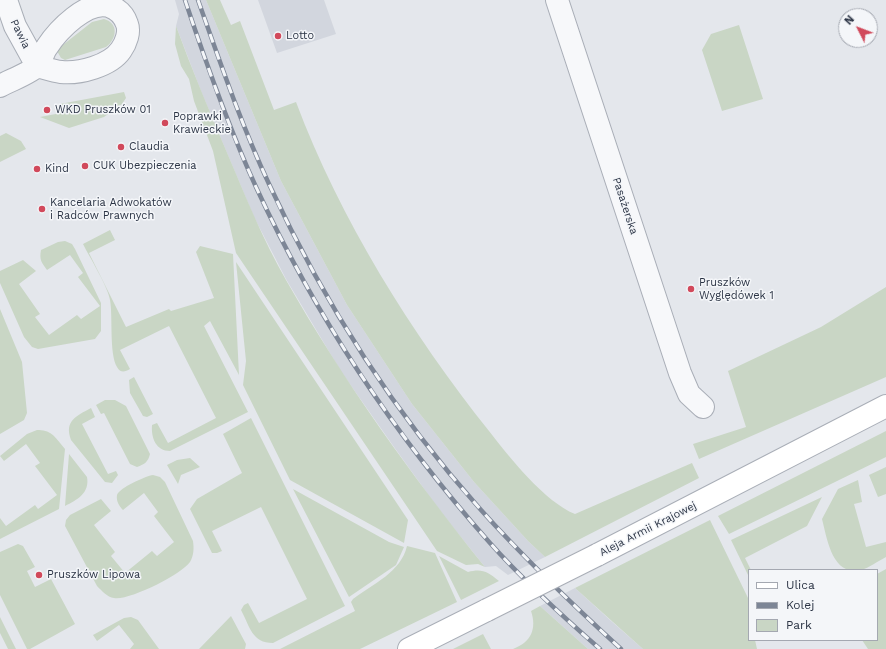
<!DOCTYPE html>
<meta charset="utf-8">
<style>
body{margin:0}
#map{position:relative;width:886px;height:649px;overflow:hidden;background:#e4e7ec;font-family:"Work Sans",sans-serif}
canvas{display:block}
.legend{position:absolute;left:748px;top:569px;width:130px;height:72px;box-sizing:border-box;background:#f4f6f9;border:1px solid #a4a8b1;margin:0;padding:5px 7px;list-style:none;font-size:12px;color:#2b3445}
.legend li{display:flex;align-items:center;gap:8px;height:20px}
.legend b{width:20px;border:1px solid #a4a8b1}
.north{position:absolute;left:838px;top:8px;width:40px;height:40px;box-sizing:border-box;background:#f4f6f9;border:1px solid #a4a8b1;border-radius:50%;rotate:312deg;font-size:11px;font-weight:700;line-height:16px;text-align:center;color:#2b3445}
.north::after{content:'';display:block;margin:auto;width:14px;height:18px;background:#d1495b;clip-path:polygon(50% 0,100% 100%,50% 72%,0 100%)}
</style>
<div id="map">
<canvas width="886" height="649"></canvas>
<ul class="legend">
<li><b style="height:5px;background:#fff"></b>Ulica</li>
<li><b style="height:5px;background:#7d8696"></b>Kolej</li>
<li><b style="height:11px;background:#c9d6c5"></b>Park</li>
</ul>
<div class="north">N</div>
</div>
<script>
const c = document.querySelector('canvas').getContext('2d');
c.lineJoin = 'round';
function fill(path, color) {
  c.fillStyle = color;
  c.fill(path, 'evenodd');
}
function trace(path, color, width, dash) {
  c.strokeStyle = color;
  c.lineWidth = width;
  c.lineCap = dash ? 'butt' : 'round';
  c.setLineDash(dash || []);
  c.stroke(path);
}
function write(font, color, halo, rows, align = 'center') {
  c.font = font + ' "Work Sans",sans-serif';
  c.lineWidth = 3;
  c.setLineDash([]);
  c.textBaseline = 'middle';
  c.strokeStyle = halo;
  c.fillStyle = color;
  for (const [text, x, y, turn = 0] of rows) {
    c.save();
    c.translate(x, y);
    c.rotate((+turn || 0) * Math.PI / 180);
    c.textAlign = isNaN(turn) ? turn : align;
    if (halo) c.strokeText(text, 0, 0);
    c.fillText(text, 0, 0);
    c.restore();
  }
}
fill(new Path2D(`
 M175,0H206L281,181L347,305L412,404L474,482L528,541L545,557L508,575L496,566L485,567L440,511L394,447L340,370L286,279L254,217L201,91L176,26L179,14Z
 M258,0H324L336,34L277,53Z
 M575,588L610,620L643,649H588L540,606Z`), '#d2d6de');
fill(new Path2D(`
 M206,0H220L231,25L240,21L274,110L296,102C340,219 411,333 489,431C509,457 545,502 575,514L692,463L699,478L545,557L528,541L474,482L412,404L347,305L281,181Z
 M104,19C119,23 117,39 106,47L65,60L61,58L57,51L59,48L92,22Z
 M739,25L763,99L722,111L702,50L711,34Z
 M176,26C192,70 210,112 228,155C246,197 263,240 286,280C344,382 412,476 485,567L478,564L466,565L437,551L236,253L213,151L194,101L189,79L181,66L175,44Z
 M124,92L126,98L122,104L104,117L69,128L40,117L61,113L60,104Z
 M6,133L21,141L26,149L0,162V136Z
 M110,230L115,240L89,253L126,327L169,309L171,311L214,298L196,252L200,246L233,254L239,375L210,321L204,326L248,412L170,451C156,451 151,438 152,425L157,423L168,443L216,418L169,326L120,350L130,369C125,372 120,373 117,367C109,354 113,316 110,300C109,289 89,256 83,244Z
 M65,241L72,244L75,249L101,303V331L95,339L38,349L32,347L24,337L0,283V271L23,260L36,271L19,284L40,314L35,317L49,335L77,315L81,319L100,306L78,277L83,273L70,255L47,270C42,263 39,260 41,250L58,242Z
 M236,262L408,520L404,543L290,480L243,385L246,361Z
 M886,287V377L699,459L693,444L746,427L728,371L821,327Z
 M0,309L22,362L27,413L24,420L0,434Z
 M134,377L153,414L147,417L143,416L130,393L129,380Z
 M105,400H115L126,406L150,454C148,462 145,464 137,467L130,464L104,413L101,414L96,405Z
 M91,408L95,417L82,424L108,474L116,471L118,475L112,483L105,482L71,440C64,421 76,416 91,408Z
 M251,418L345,606L273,643C252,643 250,627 241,610L244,605L248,603L259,623L307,599L261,507L212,531L222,551L217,553H212L190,509L197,499L242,473L223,434Z
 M37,430C51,429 56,438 65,449L59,509L0,539V518L6,526L35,505L38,509L57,495L35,466L40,463L26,444L4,461L0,456L27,434Z
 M886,431V457L729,534L718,516Z
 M69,454L87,477C90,493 77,500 65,506Z
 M190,458L200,467L181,475L178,484L167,465L177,460Z
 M886,467V494L878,497L869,475Z
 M153,475L160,477L165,482L193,541C194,548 194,555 190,562C182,574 129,601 114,598C107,597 102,591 97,586L65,526L66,520L70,515L101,499L111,511L94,525L115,552L111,556L125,573L152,551L157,556L174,542L154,516L158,512L144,493L123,510C119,506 116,501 117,495C119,488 146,476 153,475Z
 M858,480L862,502L854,504L866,547L886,542V557C878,561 869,568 861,570C832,577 827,538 822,519L838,489Z
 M293,489L389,542L404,547L396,565L349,597Z
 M822,497L807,526L745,558L751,570H749V577L731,540Z
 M710,520L749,600V640H755L757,649H643L575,588Z
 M18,544L23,546L35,567L27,571L35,587L51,579L75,624L30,649H27L0,595V552Z
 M407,546L435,553L457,602L360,649H280L355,611L351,602L353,599C373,584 401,572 407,546Z
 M439,556L468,572C482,568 488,572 499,581L461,600Z
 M886,569V649H868L862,640H877V574Z
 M540,606L588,649H513C531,642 537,629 531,611Z
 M231,616L246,644L245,649H199Z
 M0,617L16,649H8L0,633Z
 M131,617L138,620L159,649H130L134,644L119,625L97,641L93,635L124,618Z
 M483,634L491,649H453Z`), '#c9d6c5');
const street = new Path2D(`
 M6,0L15,26L37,66
 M557,0L680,373L689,394L703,407
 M0,86C9,81 32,72 37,66C42,60 43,52 47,47C58,30 87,0 109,6C118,9 124,15 127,24C130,32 126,43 121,50C110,66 79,74 61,72C53,71 45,68 37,66`);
const secondary = new Path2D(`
 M597,555L886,406
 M409,649L487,610`);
trace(street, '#a9aeb7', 24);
trace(secondary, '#a9aeb7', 24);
trace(street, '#f7f8fa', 22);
trace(secondary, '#fff', 22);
const rail = new Path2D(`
 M185,0C206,63 228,126 256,187C315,315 396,437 490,543C524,581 561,615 600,649
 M198,0C220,62 241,124 269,184C323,301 395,414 481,510C525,559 573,605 621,649`);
trace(rail, '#7d8696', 4.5);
trace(rail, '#f4f6f9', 3, [9]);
const secondaryBridge = new Path2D(`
 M487,610L597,555`);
trace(secondaryBridge, '#a9aeb7', 24, []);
trace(secondaryBridge, '#fff', 22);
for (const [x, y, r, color] of [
 [278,36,4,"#d1495b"],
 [47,110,4,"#d1495b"],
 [165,123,4,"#d1495b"],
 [121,147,4,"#d1495b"],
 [85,166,4,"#d1495b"],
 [37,169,4,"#d1495b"],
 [42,209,4,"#d1495b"],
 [691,289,4,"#d1495b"],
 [39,575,4,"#d1495b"]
]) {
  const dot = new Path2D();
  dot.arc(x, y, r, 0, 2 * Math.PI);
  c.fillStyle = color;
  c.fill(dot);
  trace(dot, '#f4f6f9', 1.5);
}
write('11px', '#2b3445', '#f4f6f9', [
 ["Pawia",20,34,64],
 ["Pasażerska",625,206,72],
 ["Aleja Armii Krajowej",648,529,-27]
]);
write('11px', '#2b3445', '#f4f6f9', [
 ["Lotto",286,36],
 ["WKD Pruszków 01",55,110],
 ["Poprawki",173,117],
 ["Krawieckie",173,130],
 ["Claudia",129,147],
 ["CUK Ubezpieczenia",93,166],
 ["Kind",45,169],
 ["Kancelaria Adwokatów",50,203],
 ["i Radców Prawnych",50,216],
 ["Pruszków",699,283],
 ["Wyględówek 1",699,296],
 ["Pruszków Lipowa",47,575]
], 'left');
</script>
